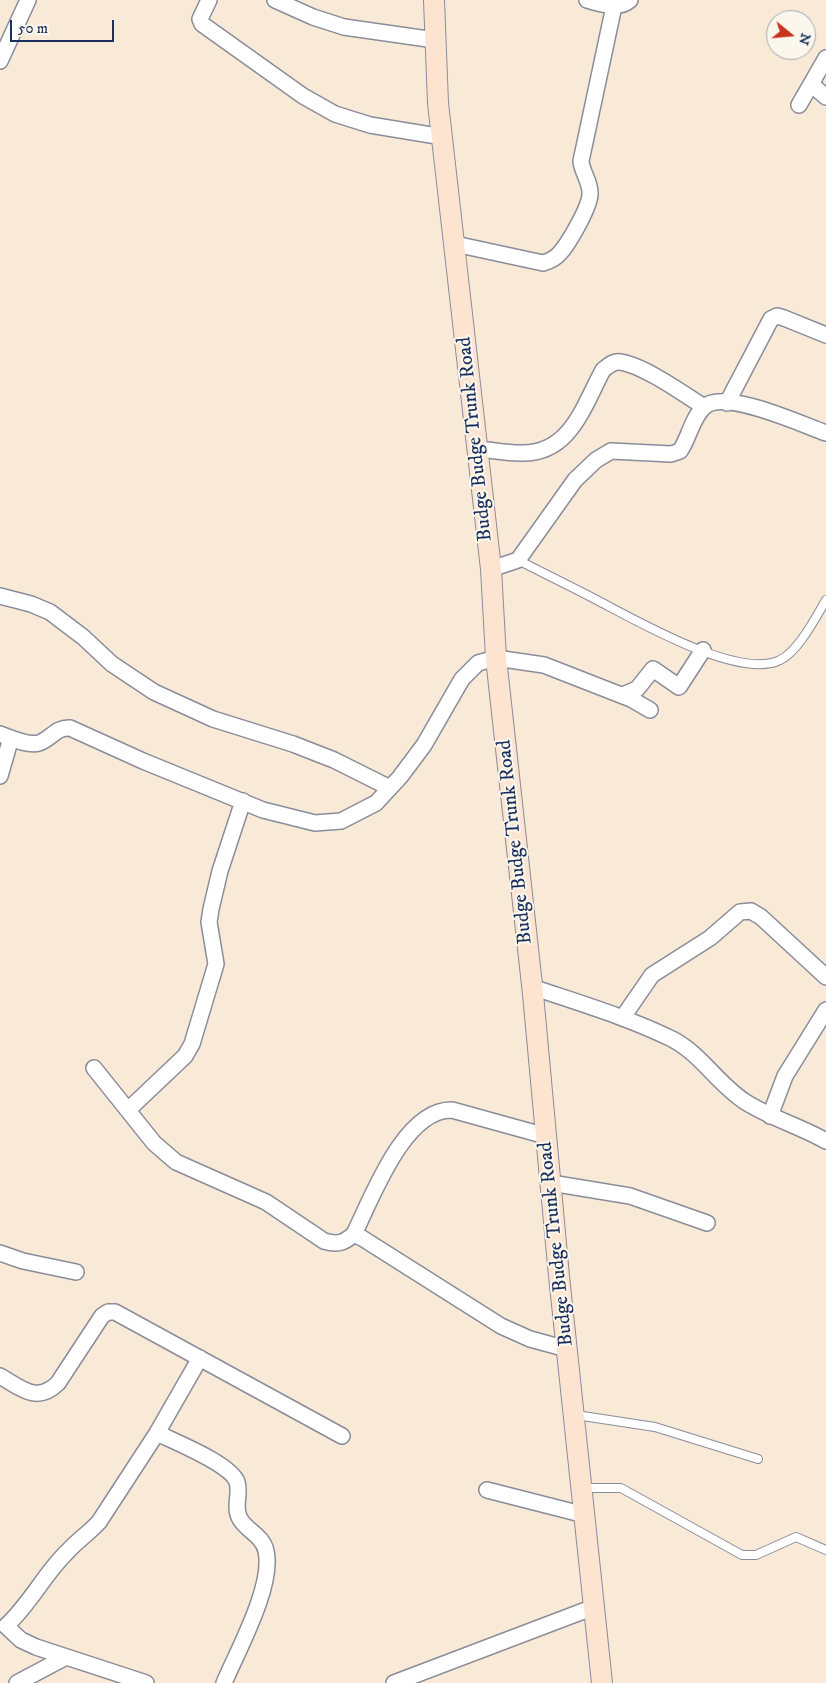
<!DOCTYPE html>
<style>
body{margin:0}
#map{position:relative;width:826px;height:1683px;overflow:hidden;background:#f8ead7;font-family:"IM FELL DW Pica",serif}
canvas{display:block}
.north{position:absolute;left:766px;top:10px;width:50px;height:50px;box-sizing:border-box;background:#fbf7ec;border:1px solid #a1a7b3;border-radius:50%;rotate:107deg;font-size:14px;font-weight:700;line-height:20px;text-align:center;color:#1b2f5e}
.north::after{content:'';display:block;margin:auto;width:18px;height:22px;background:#c8321e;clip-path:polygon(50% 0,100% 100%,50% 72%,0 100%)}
.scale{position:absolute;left:10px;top:20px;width:104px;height:22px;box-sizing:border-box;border:2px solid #1b2f5e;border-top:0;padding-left:6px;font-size:15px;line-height:18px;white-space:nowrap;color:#1b2f5e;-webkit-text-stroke:4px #fbf7ec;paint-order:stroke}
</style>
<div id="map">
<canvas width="826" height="1683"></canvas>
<div class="north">N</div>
<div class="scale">50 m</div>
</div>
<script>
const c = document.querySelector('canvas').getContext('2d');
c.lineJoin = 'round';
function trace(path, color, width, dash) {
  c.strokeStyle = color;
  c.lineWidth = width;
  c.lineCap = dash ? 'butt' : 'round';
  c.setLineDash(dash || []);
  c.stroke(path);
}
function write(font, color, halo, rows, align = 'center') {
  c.font = font + ' "IM FELL DW Pica",serif';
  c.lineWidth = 4;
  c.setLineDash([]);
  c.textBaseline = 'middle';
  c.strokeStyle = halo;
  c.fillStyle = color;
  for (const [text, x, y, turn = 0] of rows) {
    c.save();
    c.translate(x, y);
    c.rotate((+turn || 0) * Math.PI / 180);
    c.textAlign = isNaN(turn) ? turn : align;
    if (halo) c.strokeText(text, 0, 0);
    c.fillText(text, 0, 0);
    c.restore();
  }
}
const lane = new Path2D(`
 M518,560C543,573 568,585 593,598C632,618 739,681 780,660C798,652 816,617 826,600
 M576,1415L655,1427L758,1459
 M582,1488H621L742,1555H756L796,1537L826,1550`);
const street = new Path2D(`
 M209,0L200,19L202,24L303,96L335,114L370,125L443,137
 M275,0L313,17L344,27L435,40
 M587,0C600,4 619,10 630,0
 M0,61L28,0
 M811,84L826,97
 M799,105L826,58
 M455,244L543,263C550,261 555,259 560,253C569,243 589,208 590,195C591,182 582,173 581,161L614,6
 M727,403L771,319L777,316L784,318L826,335
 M478,449C492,450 506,453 520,453C570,455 583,407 603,370C608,366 613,361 620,362C643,365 684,394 704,407
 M491,569L518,560L575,480L596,460L611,451L671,454L680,451C689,438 692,418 704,407C724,388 803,425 826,433
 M0,596L31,604L50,612L83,637L112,664L154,692L213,719L293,744L334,760L390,788
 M623,695L637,689L653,669L679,687L703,650
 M0,734C11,738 27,746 39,743C51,739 56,727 70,728L143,761L263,810L315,823L341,821L376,803L400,777L424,745L462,679L478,663L496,658L544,665L631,699L650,710
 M0,776L11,738
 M532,987C579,1003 627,1017 672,1039C701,1054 717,1083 744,1101C770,1118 800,1126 826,1141
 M623,1017L652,975L710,938L740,912L751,911L761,917L826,977
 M94,1068L154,1143L176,1162L266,1202L324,1241C338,1245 344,1243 354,1234L362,1238L501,1326L530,1339L567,1349
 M128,1110L185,1056L192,1044L216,964L209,922L211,909L220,871L243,801
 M770,1116L785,1076L826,1010
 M551,1183L630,1196L707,1223
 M354,1234C372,1198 404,1109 452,1110L546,1136
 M0,1253L23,1261L76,1272
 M0,1376C21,1388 37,1404 58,1383L102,1316L108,1312H115L342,1436
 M157,1433C175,1442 231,1464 237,1482C241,1494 233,1507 240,1519C247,1531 263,1536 266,1551C274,1585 238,1650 224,1683
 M487,1490L585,1515
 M17,1683L66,1657
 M146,1683L36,1647L21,1640L6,1626C31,1603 44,1574 68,1551C78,1540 89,1533 99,1522L157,1433L200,1358
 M394,1683L594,1607`);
const secondary = new Path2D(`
 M434,0L438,103L491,569L496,658L533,994L559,1276L602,1683`);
trace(lane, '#8a8c9a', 10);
trace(street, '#8a8c9a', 18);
trace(secondary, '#8a8c9a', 22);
trace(lane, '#fff', 8);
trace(street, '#fff', 15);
trace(secondary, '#fde4d1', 20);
write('20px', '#1b2f5e', '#fbf7ec', [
 ["Budge Budge Trunk Road",476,439,-96],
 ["Budge Budge Trunk Road",516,842,-96],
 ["Budge Budge Trunk Road",557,1244,-96]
]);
</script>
